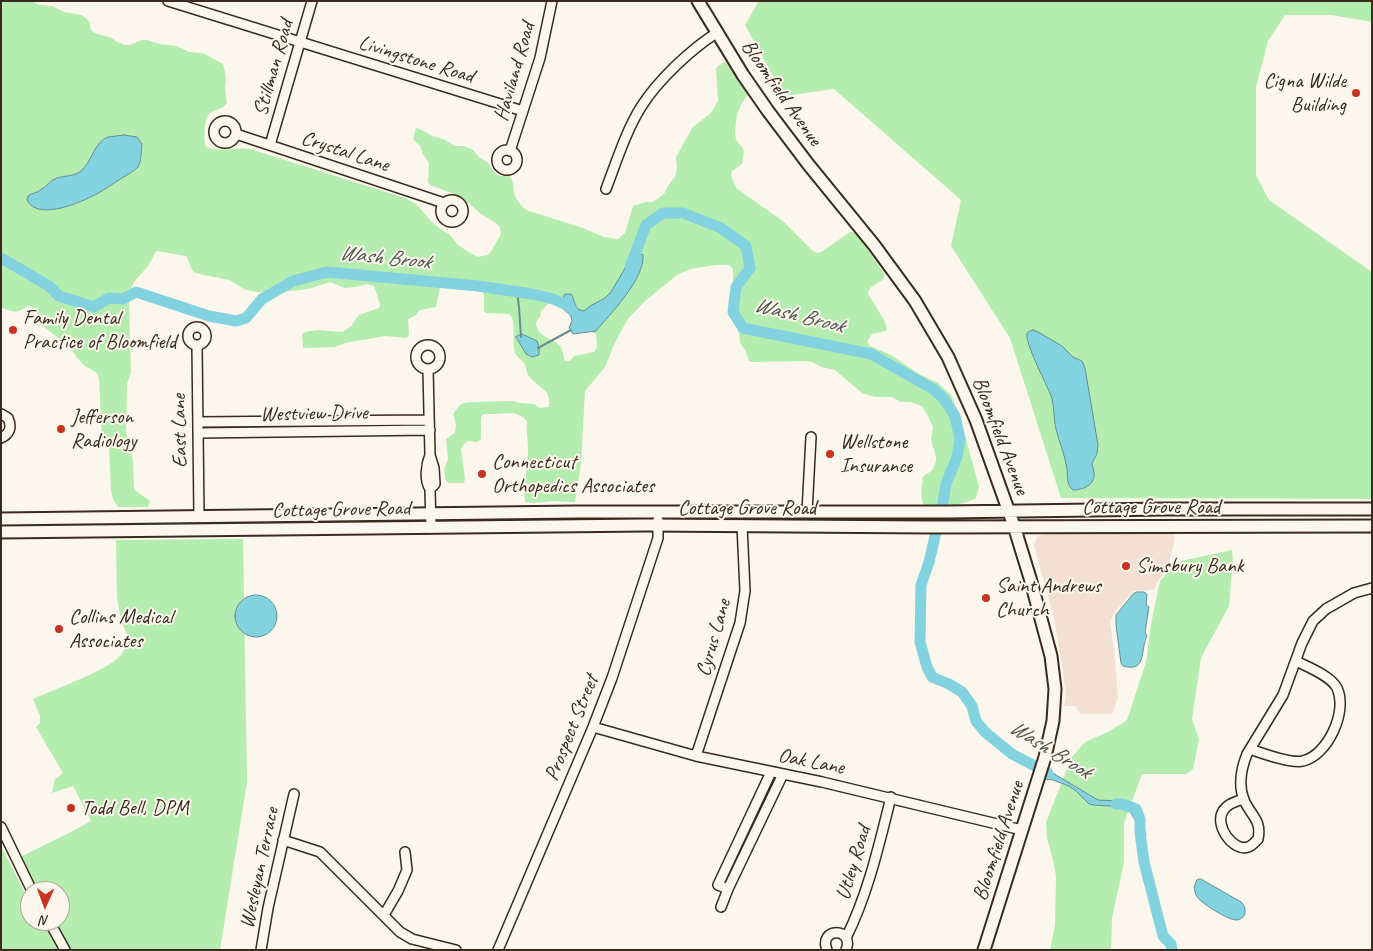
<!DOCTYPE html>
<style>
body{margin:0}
#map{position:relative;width:1373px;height:951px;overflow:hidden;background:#fbf7ec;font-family:Caveat,sans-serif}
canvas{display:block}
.frame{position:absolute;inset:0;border:2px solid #3b2a1e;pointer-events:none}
.north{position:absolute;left:20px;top:881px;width:50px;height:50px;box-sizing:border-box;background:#fbf7ec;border:1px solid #aea59a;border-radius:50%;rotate:182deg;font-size:14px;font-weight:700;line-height:20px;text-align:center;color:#3b2a1e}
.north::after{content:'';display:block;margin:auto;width:18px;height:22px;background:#c8321e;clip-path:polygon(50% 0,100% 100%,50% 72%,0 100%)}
</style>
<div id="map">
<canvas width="1373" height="951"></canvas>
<div class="frame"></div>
<div class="north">N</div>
</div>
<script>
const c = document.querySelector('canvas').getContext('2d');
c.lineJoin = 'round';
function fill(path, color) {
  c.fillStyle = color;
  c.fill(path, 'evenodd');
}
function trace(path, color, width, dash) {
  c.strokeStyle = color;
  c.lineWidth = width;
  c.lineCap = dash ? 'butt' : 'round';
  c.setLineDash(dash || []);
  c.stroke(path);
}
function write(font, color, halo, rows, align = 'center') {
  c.font = font + ' Caveat,sans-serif';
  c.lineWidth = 4;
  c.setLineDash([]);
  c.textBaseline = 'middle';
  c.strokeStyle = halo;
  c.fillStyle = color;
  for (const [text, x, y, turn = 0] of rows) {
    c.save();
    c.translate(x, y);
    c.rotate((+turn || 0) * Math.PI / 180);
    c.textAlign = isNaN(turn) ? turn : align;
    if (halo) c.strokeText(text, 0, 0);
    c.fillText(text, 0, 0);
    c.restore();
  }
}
fill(new Path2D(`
 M1049,532L1175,534L1174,543L1167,570L1158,581L1154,590L1134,591L1117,609L1110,621L1115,660L1118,698L1112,714H1081L1075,706H1064L1066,693L1058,640L1054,618L1034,545L1037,537Z`), '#f4e0d3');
fill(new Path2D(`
 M1,1H32L39,5L52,6L64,12L82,15L89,21L91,30L94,33L112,38L117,42L125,45H130L142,40H147L160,44L177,46L189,52L203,53L223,64L226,77L225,90L227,103C222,110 216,109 210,113C204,117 203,140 206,147C222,153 233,146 250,149L405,198L416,204L432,222L439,228L450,235L458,245L470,253L478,257L487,255L490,253L501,234L499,226L493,221L481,214L462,197L430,185L428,182L429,163L423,154L420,146L413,139L416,128L420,129L432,136L443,139L455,146H464L473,150L479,157L487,162L496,174L500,176H509C516,184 512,184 514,192C514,197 522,207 526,210L583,228L604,237L618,239L625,233L633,206L646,202H653L664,194L669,184L675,177L677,169L676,157L693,127L711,113L718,101L716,69C717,66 723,62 726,62L748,95L742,103L737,114L735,131L736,140L742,147L744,151L742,164L732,171L731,175L736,188L784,222L813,251L817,253L821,252L850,232H853L858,236L884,273L885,277C880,284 869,284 868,294L884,320L887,329L886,331L872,334L867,341L870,346L891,355L919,374L938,383L951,395L959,414L979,487L976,498C965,505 935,509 923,504L921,493L923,477L926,474L930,472L933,469L936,461V456L931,440L933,427L927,414L922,406L910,402H901L892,397H875L862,393L835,370L822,367L812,362L804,361L753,362L749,361L745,350L740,343L737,316L731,304L733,286V269L729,265H716L690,269L677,275L645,301L627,320L613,347L605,367L585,391L581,464L575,502L553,501L534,503L525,502C523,484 528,467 528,449C528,440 526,430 527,421C517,410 507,414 495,414C490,414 487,413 482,415L481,419V439L477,442L468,441L463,445L461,449L465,478L464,483H449L446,481L444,470L448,459L446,439L455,433L456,424L453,414L460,405L463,403L474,402L512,401L521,403L534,404L540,408L549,407C551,387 539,390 529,376C526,373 527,369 525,365C523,360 517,358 515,353C512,341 515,329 512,317L509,314L486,313L484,311V295L482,291L460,288H440L436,307L420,310L416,315L408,319L409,334L407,338L385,336L345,343L335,347L306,348H303L302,335L305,332L317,330L343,332L351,326L359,315L379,308L380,304L374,286L367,284L356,287L345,288L330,282L308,289L292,291L258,292L246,290L229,280L195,273C190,269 190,262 186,256L157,251L155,253L148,266L134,282L130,290L129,302L131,372L127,384L126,432L130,444L133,462L134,488L136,491L150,501L148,507H118L113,499L111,491L109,447L104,442L102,438L99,379L97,373L85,366L77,358L72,350L68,345L40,324L38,320L37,313C27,300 29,308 19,311C13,313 6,309 1,307ZM140,140L142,144L141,161L133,172L125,175L103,191L76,204L54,209L31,194C40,193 44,186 51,182C59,176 65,178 73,176C86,172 92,156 98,146ZM552,300L565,306L573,321L596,334L597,347L594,352L574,356L570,361H565C563,356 563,349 559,345C551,337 536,337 536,322L540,317L541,311Z
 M759,1H1372V22L1332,15H1285L1268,41L1256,87V175L1269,200L1372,272V499L1061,498L1010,338L951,246L961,200L834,89L784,96L745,25Z
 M243,539L247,782L220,950H1V846L24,891L23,909L30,917V921H60V891H32L16,859L71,832L91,821L73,786L52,793L55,779L63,773L36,727L40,723V716L33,699C55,689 107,671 121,655C125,650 126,642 128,636L121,621L117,598L116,540Z
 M1232,550L1233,558L1229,606L1201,658L1192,719L1199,739L1193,769L1186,774H1142L1124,823V862L1112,918L1111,950H1050L1055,925L1056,876L1053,860L1047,838L1046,822L1072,757L1085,742L1108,732L1127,720L1146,662L1151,624L1160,581L1174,565L1181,561Z`), '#b5ecaf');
const water = new Path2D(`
 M124,135L137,137L142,144C141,151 142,160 138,167C133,172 128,174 122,178C115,182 109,187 102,191C87,200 38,223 27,200L28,196C32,193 37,193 42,189C47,186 51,180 57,178C66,175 75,177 82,170C92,161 95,141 108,137C113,136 119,136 124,135Z
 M638,253L643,255C645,279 610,314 596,331L573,334L569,328L572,321L571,316L559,305L565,294H571C576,300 573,310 584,311L590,306L605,298L611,292L625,268L631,256Z
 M1033,330L1038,332L1062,346L1073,357L1082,361L1085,368L1098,445L1097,454L1092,463C1092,466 1094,469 1094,472C1096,485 1083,490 1073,490C1066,484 1068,477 1067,469C1065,455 1059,442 1056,429C1053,417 1055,402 1049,391C1045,382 1025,342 1027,334C1028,331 1030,331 1033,330Z
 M522,334L537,341L539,347V355L532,357L526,354L516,337Z
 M1137,592H1144L1147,594L1146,605L1149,607L1145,632L1147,636C1140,650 1147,673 1123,666L1121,663L1116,625V615L1133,594Z
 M235 616a21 21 0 1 1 42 0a21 21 0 1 1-42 0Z
 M1046,769L1098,800L1121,801L1124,802L1141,817L1146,835L1139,836L1138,826L1130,811L1123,807L1094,805L1089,804L1076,791L1069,786L1053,780L1043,779Z
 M1201,879L1241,902C1245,906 1247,912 1243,917C1240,919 1240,920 1236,920C1228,920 1203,904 1198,898C1195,895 1195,891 1194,887L1197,880Z`);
fill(water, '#83d2df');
trace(water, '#668f92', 1);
trace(new Path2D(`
 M517,291L519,307L521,337
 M538,348L571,330`), '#668f92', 2);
trace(new Path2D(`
 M1,258L49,286L59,296L94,307L109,298L123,299L136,292L209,316L236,321L246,318L262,299L293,281L327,272L478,286L532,294L553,299L569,306L572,310
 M630,267L646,225L663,213H683L721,228L746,246L750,268L736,287L733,312L743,328L871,354L933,389L943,398L955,416L960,439L957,457L946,484L943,502L929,562L921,585L920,642L927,667L932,677L949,684L962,692L972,706L976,721L985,732L1012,754L1048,773
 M1116,804H1122L1136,809L1140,819V832L1144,862L1163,936L1171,944L1172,950`), '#83d2df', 11);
const minor = new Path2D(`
 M168,1L523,111
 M214 132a11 11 0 1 1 22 0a11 11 0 1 1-22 0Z
 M236,134L444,203
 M270,145L312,1
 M497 160a10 10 0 1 1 20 0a10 10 0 1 1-20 0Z
 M510,151L540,58L552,1
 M606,189C616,163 626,131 641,107C658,80 691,49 718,32
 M441 211a11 11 0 1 1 22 0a11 11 0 1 1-22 0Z
 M188 336a9 9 0 1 1 18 0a9 9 0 1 1-18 0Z
 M416 357a12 12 0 1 1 24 0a12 12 0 1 1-24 0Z
 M197,346L199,516
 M428,369L430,455L434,468L435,484L430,489
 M1,414L8,418C12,427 10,434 1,438
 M198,422L429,420
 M198,433L430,430
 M430,455C426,465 424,480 430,489L431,528
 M807,512L811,437
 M593,727L696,756L822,782L1022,830
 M1250,749C1261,753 1292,764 1303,761C1328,755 1348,711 1337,688C1331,676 1308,667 1296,661
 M696,756L740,623L745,591L742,525
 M771,772L718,885L728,889L783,774
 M1244,799C1236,801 1227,804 1223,811C1214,825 1233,852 1248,847C1252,846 1255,842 1258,839C1262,820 1251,816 1244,800C1238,785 1241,769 1247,754L1283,695L1302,643L1313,621L1326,609L1354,593L1372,588
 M1,827L32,891
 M283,840L320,852L400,932L412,939L456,950
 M721,907L728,889
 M384,915L398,891L407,870L405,852
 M49,921L65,950
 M846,938C868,894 879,845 891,797
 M261,950L268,908L294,794
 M498,950L593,727L612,678L658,538V520
 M827,950C818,927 855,927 846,950`);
const major = new Path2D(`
 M698,1L743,75L768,111L808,164L874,245L915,301L948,357L976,420L1014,526L1030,578L1051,656L1055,689L1053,721L1045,757L984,950
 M1,519L577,512H947L1166,509H1372
 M1,532L646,525L931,527L1372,526`);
trace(minor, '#3b2a1e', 12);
trace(major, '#3b2a1e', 15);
trace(minor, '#fbf7ec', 9);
trace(major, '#fbf7ec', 11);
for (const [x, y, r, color] of [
 [1356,93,5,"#c8321e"],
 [13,330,5,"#c8321e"],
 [61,429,5,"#c8321e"],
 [830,454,5,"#c8321e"],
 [482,474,5,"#c8321e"],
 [1126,566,5,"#c8321e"],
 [986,598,5,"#c8321e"],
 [59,629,5,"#c8321e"],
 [71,808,5,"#c8321e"]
]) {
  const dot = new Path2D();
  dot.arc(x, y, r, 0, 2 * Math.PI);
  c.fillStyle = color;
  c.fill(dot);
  trace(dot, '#fbf7ec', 2);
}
write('21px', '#3b2a1e', '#fbf7ec', [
 ["Livingstone Road",416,60,17],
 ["Stillman Road",274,68,-74],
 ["Haviland Road",515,72,-74],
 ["Bloomfield Avenue",781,93,55],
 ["Crystal Lane",345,152,18],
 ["Westview Drive",314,414,-1],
 ["East Lane",180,431,-91],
 ["Bloomfield Avenue",1000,436,69],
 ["Cottage Grove Road",1151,507],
 ["Cottage Grove Road",747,508],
 ["Cottage Grove Road",341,510,-1],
 ["Cyrus Lane",714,638,-74],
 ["Prospect Street",572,728,-68],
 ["Oak Lane",811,762,11],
 ["Bloomfield Avenue",999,841,-72],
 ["Utley Road",854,863,-73],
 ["Wesleyan Terrace",260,868,-78]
]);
write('21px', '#3b2a1e', '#fbf7ec', [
 ["Cigna Wilde",1346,81,"right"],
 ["Building",1346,105,"right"],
 ["Family Dental",23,318],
 ["Practice of Bloomfield",23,342],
 ["Jefferson",71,417],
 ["Radiology",71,441],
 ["Wellstone",840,442],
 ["Insurance",840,466],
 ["Connecticut",492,462],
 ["Orthopedics Associates",492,486],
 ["Simsbury Bank",1136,566],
 ["Saint Andrews",996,586],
 ["Church",996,610],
 ["Collins Medical",69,617],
 ["Associates",69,641],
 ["Todd Bell, DPM",81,808]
], 'left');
write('italic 22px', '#4d544e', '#fbf7ec', [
 ["Wash Brook",385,258,6],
 ["Wash Brook",799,316,14],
 ["Wash Brook",1050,750,32]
]);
</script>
